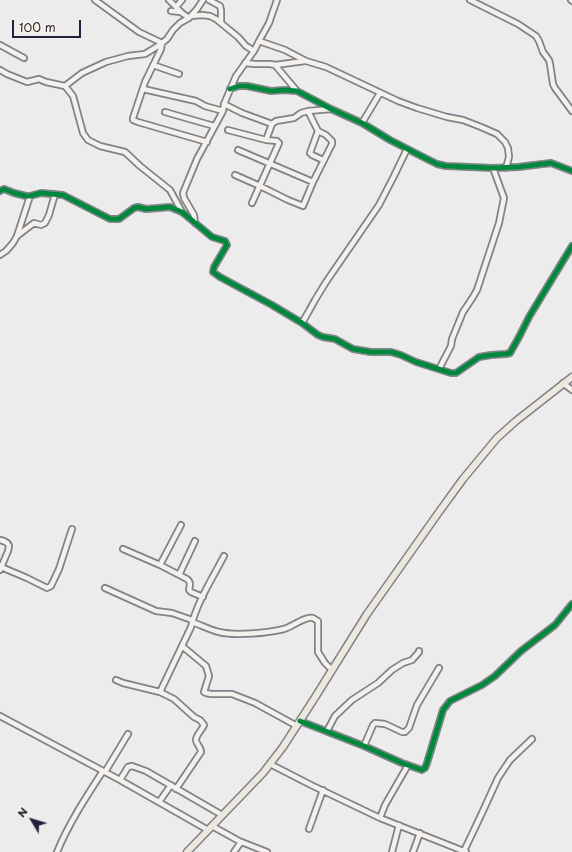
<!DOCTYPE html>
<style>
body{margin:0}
#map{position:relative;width:572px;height:852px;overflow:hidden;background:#ececec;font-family:"Playpen Sans",sans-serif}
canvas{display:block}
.north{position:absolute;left:12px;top:800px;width:40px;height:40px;-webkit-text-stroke:3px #fcf5e5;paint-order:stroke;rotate:308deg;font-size:11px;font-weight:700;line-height:16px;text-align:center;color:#22223b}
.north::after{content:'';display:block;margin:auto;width:14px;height:18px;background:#22223b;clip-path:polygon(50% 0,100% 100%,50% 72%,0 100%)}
.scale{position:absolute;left:12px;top:20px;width:69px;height:18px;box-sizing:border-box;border:2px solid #22223b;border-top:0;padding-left:5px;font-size:12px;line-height:14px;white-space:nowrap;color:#22223b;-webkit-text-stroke:3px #fcf5e5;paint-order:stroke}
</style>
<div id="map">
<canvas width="572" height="852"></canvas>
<div class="north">N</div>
<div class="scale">100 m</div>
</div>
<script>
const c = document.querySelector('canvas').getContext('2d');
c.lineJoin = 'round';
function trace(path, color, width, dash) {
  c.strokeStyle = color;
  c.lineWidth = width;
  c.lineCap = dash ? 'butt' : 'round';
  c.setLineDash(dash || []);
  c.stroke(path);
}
const minor = new Path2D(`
 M95,0L139,32L162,43L161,49L145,82L133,118V120L138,122L207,142
 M169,0L182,13L189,18
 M209,0L220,6L221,10V22
 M470,0L518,24L536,36L539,41L543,52L549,60L550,64L553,84L555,88L572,111
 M571,0L572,1
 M176,7L182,0
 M171,11L181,12
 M191,16L202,15L210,16L216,19L238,37L246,46L254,51
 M259,41L285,50L306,61L326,67L398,101L417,108L447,117L463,120L481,127L497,134L505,142L508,148L509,157L506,168
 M0,45L24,58
 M245,63L255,64H270L275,65L305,61
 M153,65L179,74
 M275,65L297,91
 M0,70L7,74L27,82L39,79L46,82L65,86L82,73L106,62L128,56L145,54L158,46L167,39L173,30L180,23L189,18L197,9L203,0
 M65,86L73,96L83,133L88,140L100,146L125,152L140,166L170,190L182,212
 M143,89L196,101L205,106L223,111
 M230,89L239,86H247L271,91L284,90L297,91L331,109L362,123L390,140L425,158L437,164L446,166L493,168L518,167L551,163L572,171
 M224,104L242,113L272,124L276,121L294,118L301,113L308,111L331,109
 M165,112L214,126
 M362,123L380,93
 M228,130L266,140
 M318,131L310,153L312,155L323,160
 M238,150L313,182
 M235,175L260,186L288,200L303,206L313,182L332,144V141L326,135L318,131L308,111
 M0,191L4,189L14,193L26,196H30L41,193L63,195L110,219H119L134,208L138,207L146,209L170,207L182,212L212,237L225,241L227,245L214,267L213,272L220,277L272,305L302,323L318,335L323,337L335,339L353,349L371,352H391L401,355L416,362L451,373H456L479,357L491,355L506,354L510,353L519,337L529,317L572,246
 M252,203L279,143L277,141L266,140L272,124
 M195,223L194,215L184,198L183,193L197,159L223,111L224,104L236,76L254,51L259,41L269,23L277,0
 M17,236L30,196
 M0,255L6,251L13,243L17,236L34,223L41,225L45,223L49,215L55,194
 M302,323L309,311L315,300L326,282L379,205L394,176L407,149
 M439,369L451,346L452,339L463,312L473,297L477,290L499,223L504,198L493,168
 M563,383L572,390
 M0,540C4,541 8,542 9,546L8,551L0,570
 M123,549L160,565L187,579C191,582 190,585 189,590L191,592L203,597
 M160,565L181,525
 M1,567L27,578L47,588L51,586L59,569L72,529
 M179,575L195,541
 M105,588L156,611L172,613L192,620
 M192,622C201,625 210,630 219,632C235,636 268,633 284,629C292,627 305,616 313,618C315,619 316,620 318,621V652L325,663L332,670
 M182,646L206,666L209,676L204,692L206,693L211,694H232L255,703L297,726
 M116,680L123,683L160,692L174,699L194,717L200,720L204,725C202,730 196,735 196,740C196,744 201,747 201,752L176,789
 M160,692L191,627C197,602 212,579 224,556
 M0,716L120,780L208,830
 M300,721L364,746L402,763L422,770L425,768L427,763L443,710L450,701L482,685L495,676L521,651L555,625L572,604
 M327,731L335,716L352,700L378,683L392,670L403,663L412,660L419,652V651
 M364,746L373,725L375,723L385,724L402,732H405L409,728L417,705L439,668
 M270,764L313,786L380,818L466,852
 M105,772L128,734
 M120,780L128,767L132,766L146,771L222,815
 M159,802L171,785
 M380,818L385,805L408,765
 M212,826L239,841L267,852
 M309,829L323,790
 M464,851L482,813L498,778L510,760L532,739
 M57,852C69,823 86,797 103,771
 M234,852L241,842
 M392,852L399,825
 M413,852L420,833`);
const major = new Path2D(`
 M187,852L263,773L283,747L314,699L367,614L439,512L463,479L497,438L516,421L572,377`);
trace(minor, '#818186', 8);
trace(major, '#818186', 9);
trace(minor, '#f4f1ec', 4.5);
trace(major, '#ede8df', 6);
trace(new Path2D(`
 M230,89L239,86H247L271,91L284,90L297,91L331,109L362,123L390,140L425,158L437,164L446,166L493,168L518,167L551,163L572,171
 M0,191L4,189L14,193L26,196H30L41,193L63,195L110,219H119L134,208L138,207L146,209L170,207L182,212L212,237L225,241L227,245L214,267L213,272L220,277L272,305L302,323L318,335L323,337L335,339L353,349L371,352H391L401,355L416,362L451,373H456L479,357L491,355L506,354L510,353L519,337L529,317L572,246
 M300,721L364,746L402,763L422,770L425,768L427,763L443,710L450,701L482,685L495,676L521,651L555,625L572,604`), '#00873e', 5);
</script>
